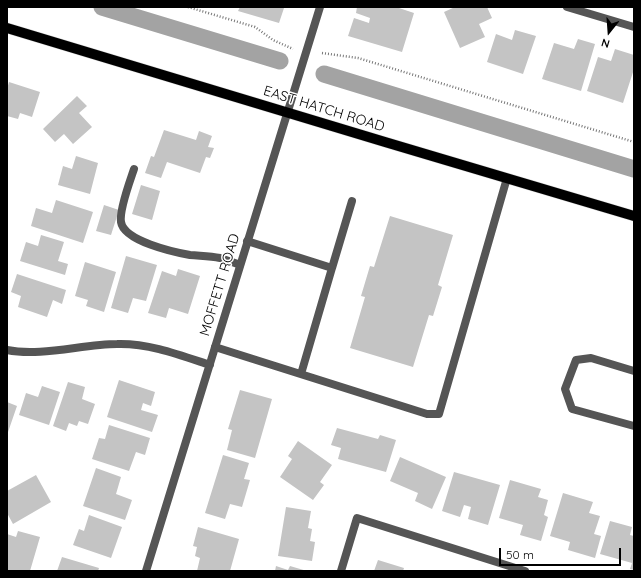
<!DOCTYPE html>
<style>
body{margin:0}
#map{position:relative;width:641px;height:578px;overflow:hidden;background:#fff;font-family:Quicksand,sans-serif}
canvas{display:block}
.frame{position:absolute;inset:0;border:8px solid #000;pointer-events:none}
.north{position:absolute;left:589px;top:12px;width:40px;height:40px;-webkit-text-stroke:3px #fff;paint-order:stroke;rotate:197deg;font-size:11px;font-weight:700;line-height:16px;text-align:center;color:#000}
.north::after{content:'';display:block;margin:auto;width:14px;height:18px;background:#000;clip-path:polygon(50% 0,100% 100%,50% 72%,0 100%)}
.scale{position:absolute;left:499px;top:548px;width:122px;height:18px;box-sizing:border-box;border:2px solid #000;border-top:0;padding-left:5px;font-size:12px;line-height:14px;white-space:nowrap;color:#000;-webkit-text-stroke:3px #fff;paint-order:stroke}
</style>
<div id="map">
<canvas width="641" height="578"></canvas>
<div class="frame"></div>
<div class="north">N</div>
<div class="scale">50 m</div>
</div>
<script>
const c = document.querySelector('canvas').getContext('2d');
c.lineJoin = 'round';
function trace(path, color, width, dash) {
  c.strokeStyle = color;
  c.lineWidth = width;
  c.lineCap = dash ? 'butt' : 'round';
  c.setLineDash(dash || []);
  c.stroke(path);
}
function fill(path, color) {
  c.fillStyle = color;
  c.fill(path, 'evenodd');
}
function write(font, color, halo, rows, align = 'center') {
  c.font = font + ' Quicksand,sans-serif';
  c.lineWidth = 3;
  c.setLineDash([]);
  c.textBaseline = 'middle';
  c.strokeStyle = halo;
  c.fillStyle = color;
  for (const [text, x, y, turn = 0] of rows) {
    c.save();
    c.translate(x, y);
    c.rotate((+turn || 0) * Math.PI / 180);
    c.textAlign = isNaN(turn) ? turn : align;
    if (halo) c.strokeText(text, 0, 0);
    c.fillText(text, 0, 0);
    c.restore();
  }
}
trace(new Path2D(`
 M102,7L280,61
 M324,74L634,169`), '#a3a3a3', 17);
fill(new Path2D(`
 M240,7H281L284,8L279,23L238,11Z
 M357,7H396L414,13L402,52L348,36L354,18L369,23L370,18L356,13Z
 M455,7H487L492,18L479,24L485,37L460,48L444,12Z
 M515,30L536,36L523,74L487,62L496,34L512,40Z
 M578,39L595,44L581,91L542,79L554,43L574,49Z
 M615,49L634,55V69L623,103L587,91L598,57L611,61Z
 M9,82L40,92L32,117L20,113L18,119L7,116V89Z
 M77,96L87,106L79,113L92,127L73,144L64,134L55,142L43,129Z
 M164,130L196,140L199,131L212,136L208,147L214,148L210,158L206,157L200,173L167,162L161,178L145,173L151,156L154,157Z
 M76,156L98,163L90,194L58,185L63,166L72,169Z
 M141,185L160,191L152,220L132,214Z
 M56,200L93,212L83,243L31,226L36,208L52,213Z
 M104,205L119,210L111,235L96,231Z
 M390,216L453,235L438,285L442,287L433,316L429,315L413,367L350,348L365,297L361,296L370,266L374,267Z
 M41,235L64,242L58,261L68,264L65,275L20,261L26,242L38,246Z
 M126,256L157,265L146,301L133,298L128,313L111,308Z
 M85,262L116,272L104,312L86,306L88,300L75,296Z
 M178,269L200,276L188,314L169,308L166,318L148,313L162,271L176,276Z
 M17,274L66,290L62,304L53,300L47,317L18,307L21,296L11,292Z
 M119,380L155,392L151,406L143,403L141,410L158,415L152,432L107,417Z
 M68,382L85,387L82,399L95,404L88,424L79,421L77,426L69,423L66,431L53,426Z
 M42,386L60,392L49,425L19,415L26,393L38,397Z
 M240,390L272,399L255,458L227,450L232,430L228,429Z
 M7,402L17,406L7,435Z
 M109,425L150,438L145,455L136,452L129,471L92,459L99,438L105,439Z
 M337,428L378,439L380,435L396,440L386,472L338,459L341,448L331,445Z
 M298,441L332,465L320,482L324,485L313,500L280,477L292,459L288,456Z
 M223,455L249,463L244,479L250,480L242,507L230,504L225,519L205,513Z
 M400,457L446,477L432,509L415,501L418,493L390,481Z
 M96,468L121,477L116,494L132,500L125,520L83,506Z
 M454,472L500,485L488,525L468,519L471,507L464,505L460,517L442,511Z
 M36,475L51,502L13,524L7,513V491Z
 M510,480L541,489L538,497L548,500L544,515L548,517L541,541L520,535L523,525L499,518Z
 M563,493L593,502L589,513L600,516L594,534L601,536L595,558L568,550L570,542L550,536Z
 M286,507L311,511L308,528L312,529L310,541L315,542L312,561L278,556Z
 M89,515L122,527L111,558L73,545L79,529L84,531Z
 M610,521L632,527L630,535L634,536V570L630,569L632,563L600,554Z
 M198,527L239,539L230,571H197L200,558L195,556L197,547L193,546Z
 M18,531L40,537L30,571H7V534L16,537Z
 M62,557L99,568L98,571H57Z
 M378,560L404,568L403,571H374Z
 M276,566L288,570L290,566L307,571H275Z`), '#c4c4c4');
const primary = new Path2D(`
 M7,28L385,142L634,216`);
trace(primary, '#dbdbdb', 11);
trace(new Path2D(`
 M188,7L255,27L273,40L293,49
 M322,53L358,58L634,142`), '#777', 2.5, [1, 2]);
trace(new Path2D(`
 M134,169C130,181 119,210 121,222C124,241 173,252 190,255C200,256 210,256 220,258C227,260 234,263 240,265
 M247,241L332,268L301,374
 M332,268L352,201
 M215,347L427,414H439L507,178
 M634,371L591,358L576,360L565,389L572,409L634,426`), '#555', 8);
trace(new Path2D(`
 M567,7L634,27
 M7,350C41,357 83,344 117,344C149,343 180,355 210,365
 M146,571L320,7
 M341,571L357,518L525,571`), '#555', 8);
trace(primary, '#000', 10);
write('14px', '#000', '#fff', [
 ["EAST HATCH ROAD",324,109,17],
 ["MOFFETT ROAD",220,285,-73]
]);
</script>
